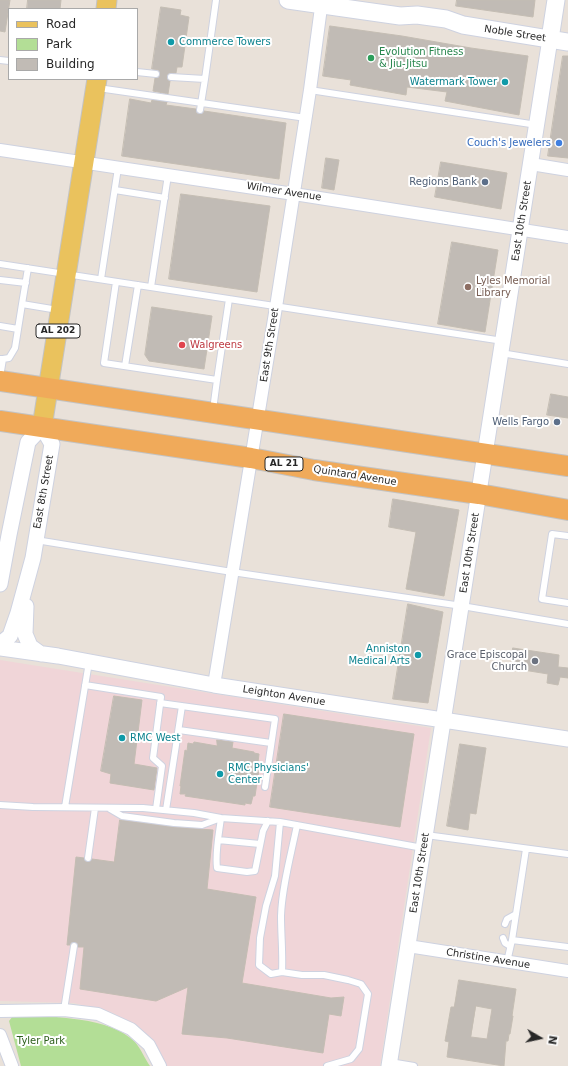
<!DOCTYPE html>
<style>
body{margin:0}
#map{position:relative;width:568px;height:1066px;overflow:hidden;background:#e9e1d9;font-family:"DejaVu Sans",sans-serif}
canvas{display:block}
.legend{position:absolute;left:8px;top:8px;width:130px;height:72px;box-sizing:border-box;background:#fff;border:1px solid #a9a9a9;margin:0;padding:5px 7px;list-style:none;font-size:12px;color:#272727}
.legend li{display:flex;align-items:center;gap:8px;height:20px}
.legend b{width:20px;border:1px solid #a9a9a9}
.north{position:absolute;left:520px;top:1018px;width:40px;height:40px;-webkit-text-stroke:3px #fff;paint-order:stroke;rotate:99deg;font-size:11px;font-weight:700;line-height:16px;text-align:center;color:#272727}
.north::after{content:'';display:block;margin:auto;width:14px;height:18px;background:#272727;clip-path:polygon(50% 0,100% 100%,50% 72%,0 100%)}
</style>
<div id="map">
<canvas width="568" height="1066"></canvas>
<ul class="legend">
<li><b style="height:5px;background:#eac25d"></b>Road</li>
<li><b style="height:11px;background:#b3de96"></b>Park</li>
<li><b style="height:11px;background:#c1bbb5"></b>Building</li>
</ul>
<div class="north">N</div>
</div>
<script>
const c = document.querySelector('canvas').getContext('2d');
c.lineJoin = 'round';
function fill(path, color) {
  c.fillStyle = color;
  c.fill(path, 'evenodd');
}
function trace(path, color, width, dash) {
  c.strokeStyle = color;
  c.lineWidth = width;
  c.lineCap = dash ? 'butt' : 'round';
  c.setLineDash(dash || []);
  c.stroke(path);
}
function write(font, color, halo, rows, align = 'center') {
  c.font = font + ' "DejaVu Sans",sans-serif';
  c.lineWidth = 4;
  c.setLineDash([]);
  c.textBaseline = 'middle';
  c.strokeStyle = halo;
  c.fillStyle = color;
  for (const [text, x, y, turn = 0] of rows) {
    c.save();
    c.translate(x, y);
    c.rotate((+turn || 0) * Math.PI / 180);
    c.textAlign = isNaN(turn) ? turn : align;
    if (halo) c.strokeText(text, 0, 0);
    c.fillText(text, 0, 0);
    c.restore();
  }
}
fill(new Path2D(`
 M0,660L431,728L380,1066H163L134,1025L113,1013L74,1003L0,1001Z`), '#f0d5d8');
fill(new Path2D(`
 M19,1014C54,1018 109,1016 135,1042C141,1049 145,1059 150,1066H21L9,1021L13,1016Z`), '#b3de96');
const building = new Path2D(`
 M0,0H10L5,32L0,31Z
 M28,0H61L60,9H27Z
 M457,0H535L533,17L456,6Z
 M161,7L181,10L180,15L189,17L182,67H177L176,73H169L167,75V79L170,81L168,94L153,91L155,78H158L160,74L158,70L152,69Z
 M330,26L402,36L471,48L528,56L519,115L445,101L447,92L407,87L406,95L350,85L351,80L323,76Z
 M563,56H568V158L548,156Z
 M130,99L151,103L152,100L167,102L166,105L196,109L197,113L200,114L203,113L204,111L286,123L279,179L122,156Z
 M326,158L339,160L334,190L322,188Z
 M441,162L507,173L501,209L435,197Z
 M181,194L270,206L257,292L169,279Z
 M452,242L498,250L485,332L438,324Z
 M152,307L212,316L204,369L149,361L145,355Z
 M551,394L568,397V418L547,415Z
 M393,499L459,510L444,596L406,589L416,532L389,527Z
 M408,604L443,612L428,703L393,699Z
 M513,648L559,655L558,667L568,668V678L560,677L558,685L547,683L548,674L511,668Z
 M114,696L142,700L134,764L157,768L154,790L110,783L111,774L101,771Z
 M284,714L414,734L400,827L270,807Z
 M217,740L233,742L232,748L254,752V753L259,754L258,762L260,763L255,796H253L251,804L245,803V805L185,796L186,794H180L181,786H180L185,750L187,751L188,743L193,744L194,742L217,746Z
 M460,744L486,748L476,814L470,813L468,830L447,826Z
 M120,820L173,827L213,830L207,889L256,897L242,983L331,998L344,997L341,1016L329,1014L323,1053L227,1038L182,1034L188,987L156,1001L80,989L84,947H78L77,943L74,942L71,943L70,945H67L76,857L84,858L85,861L88,862L92,859L114,862Z
 M459,980L516,989L512,1016H513L510,1034H509L508,1041H506L504,1066L447,1057L449,1042L445,1041L451,1007H454ZM476,1006L492,1009L487,1039L471,1037Z`);
fill(building, '#c1bbb5');
trace(building, '#c4bdb3', 1);
const service = new Path2D(`
 M0,60L9,61
 M137,72L156,74
 M171,77L205,79L216,0
 M98,88L306,118
 M310,90L537,125
 M200,110L205,79
 M115,190L165,198
 M0,264L503,341
 M28,268L22,304L58,310
 M101,279L118,168
 M0,280L26,283
 M116,282L104,363L217,380L229,299
 M151,287L168,175
 M0,326L18,329
 M501,353L568,364
 M3,359L9,358L15,348L22,304
 M125,366L138,285
 M0,377L3,359H0
 M213,410L217,380
 M568,536L552,534L542,599L568,603
 M36,540L232,572L462,606L568,624
 M85,685L161,697L153,758L162,766L156,809
 M160,703L275,719L265,787
 M179,730L271,743
 M0,805L33,807L143,808L194,813L221,818L280,822L423,848
 M65,807L89,662
 M110,809L122,816L174,823L202,825L221,818C219,834 215,852 217,868L247,872L255,871L263,831L268,821
 M166,810L182,706
 M280,822L275,876L266,906L260,938L259,965L271,974L282,972C283,954 281,935 281,916C282,886 291,855 297,825
 M426,835L568,854
 M218,840L260,844
 M88,858L95,808
 M505,924L507,919L516,914
 M503,938L505,943L510,946
 M512,940L568,947
 M507,962L512,940L526,849
 M282,972L302,975H324L348,980L361,984L368,994L359,1049L351,1059L327,1066
 M64,1010L74,946
 M390,1062L414,1066`);
const minor = new Path2D(`
 M0,150L294,194L568,237
 M531,164L568,170
 M214,685L276,307L310,90L322,0
 M408,946L568,971
 M0,1011L64,1010L98,1014L131,1029L149,1045L160,1066
 M0,1035L12,1066`);
const tertiary = new Path2D(`
 M0,584L9,535L28,442L42,427L52,444L33,558L18,613L10,636L0,644
 M26,606L25,634L30,646L41,654
 M0,648L58,656L214,685L568,739
 M389,1066L550,39`);
const secondary = new Path2D(`
 M288,0L400,16L417,15L446,19L463,25L568,42
 M550,39L556,0`);
const primary = new Path2D(`
 M106,9L107,0
 M42,427L97,79`);
const trunk = new Path2D(`
 M0,381L568,466
 M0,421L251,458L314,470L479,494L568,510`);
trace(service, '#ced2e0', 8);
trace(minor, '#ced2e0', 14);
trace(tertiary, '#ced2e0', 17);
trace(secondary, '#ced2e0', 19);
trace(primary, '#c3c3c3', 21);
trace(trunk, '#c3c3c3', 22);
trace(service, '#fff', 6);
trace(minor, '#fff', 12);
trace(tertiary, '#fff', 15);
trace(secondary, '#fff', 17);
trace(primary, '#eac25d', 19);
trace(trunk, '#f0aa5a', 20);
for (const [x, y, r, color] of [
 [171,42,4,"#0f9aa8"],
 [371,58,4,"#2e9e5b"],
 [505,82,4,"#0f9aa8"],
 [559,143,4,"#3f7fe0"],
 [485,182,4,"#5c6f8a"],
 [468,287,4,"#8d6e63"],
 [182,345,4,"#e0444e"],
 [557,422,4,"#5c6f8a"],
 [418,655,4,"#0f9aa8"],
 [535,661,4,"#6b7280"],
 [122,738,4,"#0f9aa8"],
 [220,774,4,"#0f9aa8"]
]) {
  const dot = new Path2D();
  dot.arc(x, y, r, 0, 2 * Math.PI);
  c.fillStyle = color;
  c.fill(dot);
  trace(dot, '#fff', 1.5);
}
for (const [x, y, w] of [
 [58,331,44],
 [284,464,38]
]) {
  const box = new Path2D();
  box.roundRect(x - w / 2, y - 7, w, 14, 3);
  c.fillStyle = '#fff';
  c.fill(box);
  trace(box, '#272727', 1);
}
write('bold 9px', '#272727', null, [
 ["AL 202",58,331],
 ["AL 21",284,464]
]);
write('10px', '#272727', '#fff', [
 ["Noble Street",515,34,9],
 ["Wilmer Avenue",284,192,9],
 ["East 10th Street",522,221,-81],
 ["East 9th Street",270,345,-81],
 ["Quintard Avenue",355,476,9],
 ["East 8th Street",44,492,-80],
 ["East 10th Street",470,553,-81],
 ["Leighton Avenue",284,696,9],
 ["East 10th Street",420,873,-81],
 ["Christine Avenue",488,959,9]
]);
write('10px', '#0d838f', '#fff', [
 ["Commerce Towers",179,42],
 ["Watermark Tower",497,82,"right"],
 ["Anniston",410,649,"right"],
 ["Medical Arts",410,661,"right"],
 ["RMC West",130,738],
 ["RMC Physicians'",228,768],
 ["Center",228,780]
], 'left');
write('10px', '#27864d', '#fff', [
 ["Evolution Fitness",379,52],
 ["& Jiu-Jitsu",379,64]
], 'left');
write('10px', '#366cbe', '#fff', [
 ["Couch's Jewelers",551,143]
], 'right');
write('10px', '#4e5e75', '#fff', [
 ["Regions Bank",477,182],
 ["Wells Fargo",549,422]
], 'right');
write('10px', '#785e54', '#fff', [
 ["Lyles Memorial",476,281],
 ["Library",476,293]
], 'left');
write('10px', '#be3a42', '#fff', [
 ["Walgreens",190,345]
], 'left');
write('10px', '#5b616d', '#fff', [
 ["Grace Episcopal",527,655],
 ["Church",527,667]
], 'right');
write('10px', '#2d5f1c', '#fff', [
 ["Tyler Park",41,1041]
]);
</script>
